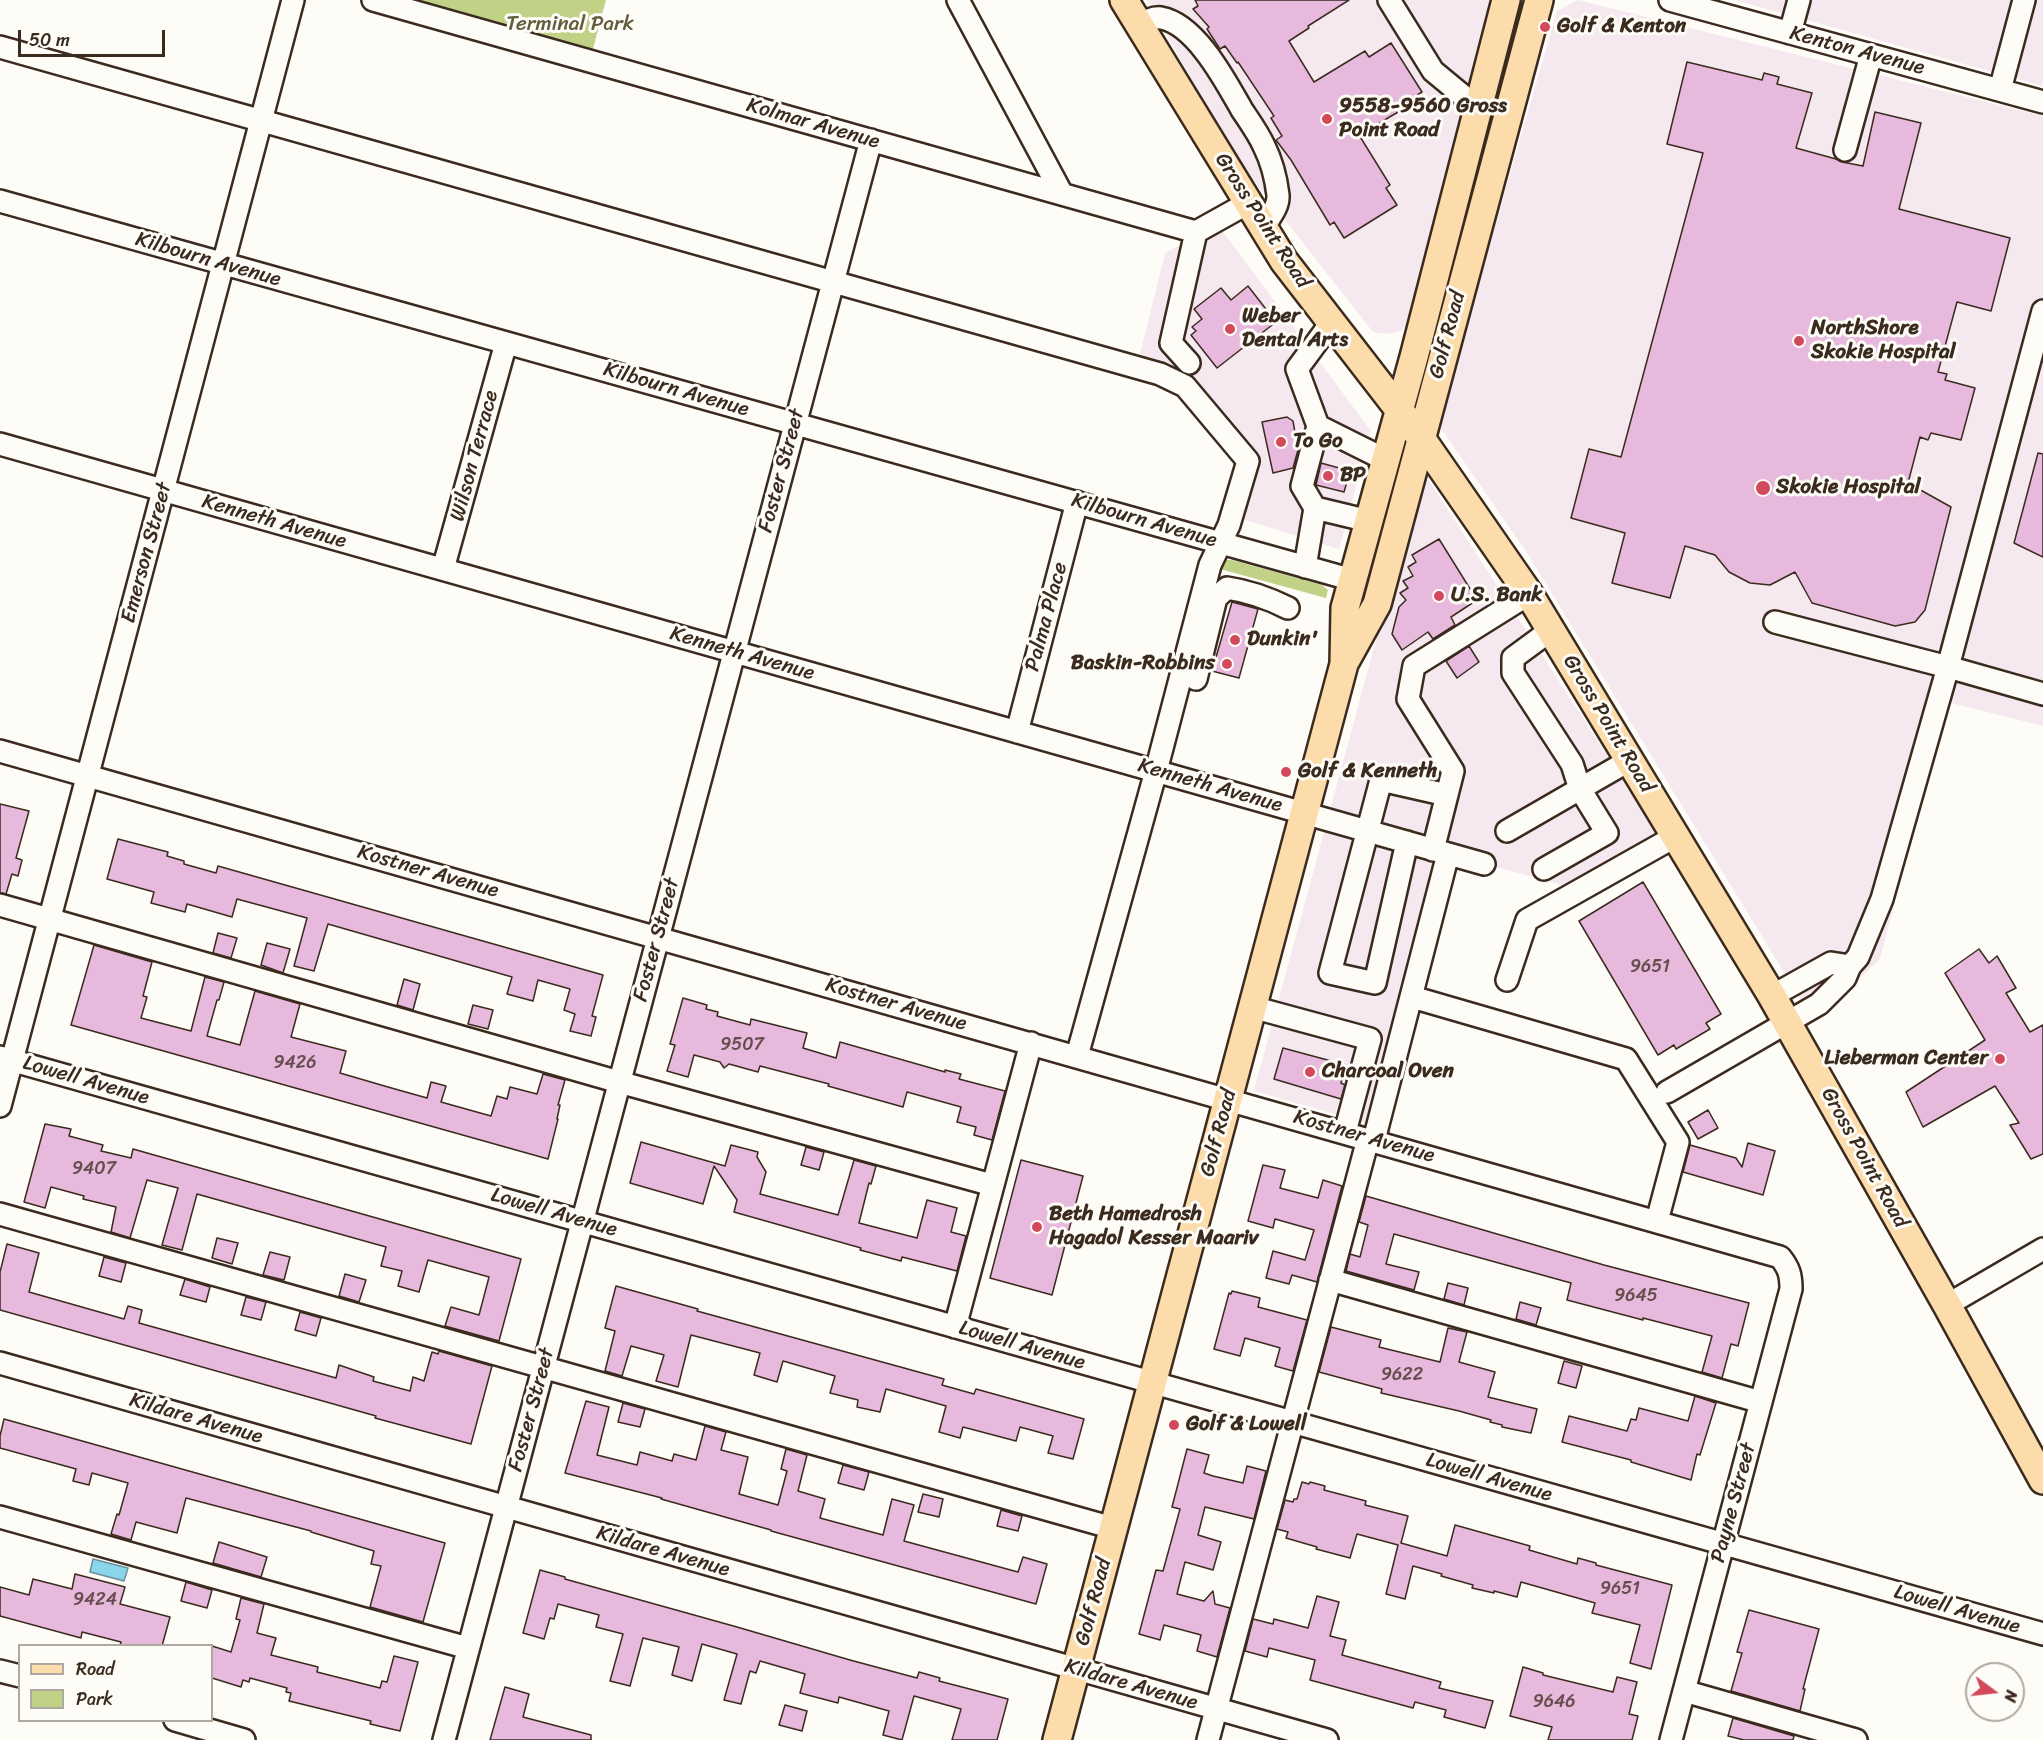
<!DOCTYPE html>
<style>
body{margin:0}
#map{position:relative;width:2043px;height:1740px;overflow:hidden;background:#fdfcf7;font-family:Sriracha,sans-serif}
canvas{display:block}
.legend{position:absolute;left:18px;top:1644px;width:195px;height:78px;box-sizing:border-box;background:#fdfcf7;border:2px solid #afa8a0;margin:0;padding:8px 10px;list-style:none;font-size:18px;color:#3b2a1e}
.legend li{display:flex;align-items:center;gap:12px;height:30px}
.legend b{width:30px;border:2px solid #afa8a0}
.north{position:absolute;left:1965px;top:1662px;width:60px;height:60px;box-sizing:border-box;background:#fdfcf7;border:2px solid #afa8a0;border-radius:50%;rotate:105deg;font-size:16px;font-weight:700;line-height:24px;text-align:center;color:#3b2a1e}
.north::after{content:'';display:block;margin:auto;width:21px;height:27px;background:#d1495b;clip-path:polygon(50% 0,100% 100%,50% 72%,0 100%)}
.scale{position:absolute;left:18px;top:30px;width:147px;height:27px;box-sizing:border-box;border:3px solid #3b2a1e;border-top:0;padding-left:8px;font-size:18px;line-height:21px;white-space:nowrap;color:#3b2a1e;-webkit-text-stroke:4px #fdfcf7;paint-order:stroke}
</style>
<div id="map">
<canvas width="2043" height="1740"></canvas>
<ul class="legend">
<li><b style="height:8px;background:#fddcac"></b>Road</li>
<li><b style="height:16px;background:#c1d287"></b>Park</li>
</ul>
<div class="north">N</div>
<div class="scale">50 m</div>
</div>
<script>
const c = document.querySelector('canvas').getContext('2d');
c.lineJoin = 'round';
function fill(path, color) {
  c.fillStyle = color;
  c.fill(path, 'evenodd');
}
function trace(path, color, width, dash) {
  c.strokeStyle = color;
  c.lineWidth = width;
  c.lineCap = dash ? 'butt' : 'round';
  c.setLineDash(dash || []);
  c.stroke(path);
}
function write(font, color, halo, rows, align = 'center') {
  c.font = font + ' Sriracha,sans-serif';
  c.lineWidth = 6;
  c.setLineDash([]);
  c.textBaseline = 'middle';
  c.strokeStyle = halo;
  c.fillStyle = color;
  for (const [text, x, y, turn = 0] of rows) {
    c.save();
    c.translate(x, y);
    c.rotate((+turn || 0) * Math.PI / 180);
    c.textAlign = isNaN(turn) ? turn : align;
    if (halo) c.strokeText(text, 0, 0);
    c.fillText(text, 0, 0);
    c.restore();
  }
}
fill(new Path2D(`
 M1147,0H1493L1411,316L1402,331L1387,334L1373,332L1237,159Z
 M1578,0L2043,116V726L1947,702L1880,959L1814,1021L1527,553L1438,424L1557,11Z
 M1735,0H2043V86Z
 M1218,225L1371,431L1339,549L1239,518L1254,458L1193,382L1138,362L1165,253Z
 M1422,470L1664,843L1581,890L1448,854L1377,1126L1254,1091Z`), '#f6e8ef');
fill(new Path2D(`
 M396,0H606L591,56Z
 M1226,560H1232L1322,585L1328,590L1326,598L1220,569L1222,562Z`), '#c1d287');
const water = new Path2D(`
 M93,1559L128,1568L124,1581L90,1572Z`);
fill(water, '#8ad5ea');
trace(water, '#6a9198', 1.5);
const building = new Path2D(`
 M1195,0H1349L1308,26L1309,28L1289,41L1314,82L1365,51L1369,57L1391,43L1422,92L1408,101L1410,105L1359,135L1390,185L1386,188L1397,205L1344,238L1334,222L1330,225L1291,160L1276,140L1282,136L1271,118L1274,116L1238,62L1237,63L1225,46L1220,49L1207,29L1209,27L1193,9L1198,6Z
 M1687,62L1762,80L1764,73L1779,77L1777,84L1812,93L1796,148L1836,159L1842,162L1863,166L1875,112L1921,123L1899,209L2010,238L1991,311L1957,302L1938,372L1947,374L1945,380L1975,388L1961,440L1931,433L1928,440L1920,437L1908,483L1951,507L1925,610L1915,622L1895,626L1812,603L1795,572L1770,585L1750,583L1729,572L1715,555L1685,546L1670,598L1612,583L1625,533L1571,518L1589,449L1621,457L1703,153L1667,144Z
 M1248,286L1276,322L1217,368L1191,335L1196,331L1192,327L1202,319L1194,309L1221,288L1231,300Z
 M1287,417L1293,421L1298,450L1293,468L1273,473L1262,422Z
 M2038,453L2043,454V557L2014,543Z
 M1321,463L1350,471L1344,492L1316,485Z
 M1439,539L1477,600L1451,617L1455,625L1433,639L1428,632L1402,650L1392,634L1399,607L1406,600L1400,593L1408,588L1403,581L1413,576L1408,567L1416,562L1412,555Z
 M1232,602L1258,609L1239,678L1212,671Z
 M1469,646L1479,662L1457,678L1446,661Z
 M0,804L29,811L16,858L22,860L18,876L12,874L6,894L0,893Z
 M118,839L168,852L167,856L184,861V864L216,873L218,866L603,975L592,1016L596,1017L591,1036L570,1031L575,1014L564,1010L570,989L538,980L533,1001L507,994L512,977L328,924L314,971L294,966L307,918L237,899L232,917L187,904L185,912L151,903L154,892L107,879Z
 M1643,882L1721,1014L1706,1023L1710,1029L1676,1049L1674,1045L1658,1055L1579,921Z
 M218,933L237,938L231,958L213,953Z
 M267,943L290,949L283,973L261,965Z
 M94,945L152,962L143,996L147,997L141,1018L191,1031L205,977L224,982L219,1000H217L207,1036L240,1045L255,991L300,1004L291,1037L346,1051L340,1073L388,1087L427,1098L431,1082L446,1086L441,1102L491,1116L497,1096L507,1099L510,1087L537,1094L543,1074L565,1080L558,1105H560L557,1119H558L548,1159L71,1025Z
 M1979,949L1989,963L1997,956L2016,988L2006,993L2030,1032L2043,1025V1154L2031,1159L2010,1125L2019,1123L1995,1086L1923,1127L1906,1092L1985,1040L1945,973Z
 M404,979L420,984L413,1010L397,1005Z
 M683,998L707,1005L706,1009L718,1012L717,1016L750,1025L751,1019L807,1033L803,1048L836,1058L840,1042L945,1072V1070L961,1074L959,1079L1005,1091L992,1140L974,1135L976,1127L957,1122L961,1107L907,1092L903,1107L828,1086L829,1084L760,1066L758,1072L729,1064L724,1068L720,1062L694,1055L688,1077L667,1071L675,1045L670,1044Z
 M473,1005L493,1010L488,1029L468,1024Z
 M1283,1048L1346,1065L1341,1083L1345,1085L1341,1099L1274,1079Z
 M1708,1110L1718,1128L1698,1139L1688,1122Z
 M45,1124L71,1129L69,1136L103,1145L101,1151L131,1158L133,1149L521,1259L499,1341L445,1326L451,1307L479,1315L489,1277L428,1260L419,1292L398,1286L402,1271L381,1266L386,1247L197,1194L182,1250L162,1245L178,1188L147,1180L130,1238L111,1232L116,1207L83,1199L84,1196L51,1187L45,1208L24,1202Z
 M641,1142L725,1166L731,1145L758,1152L757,1157L766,1172L760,1194L838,1215L854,1160L876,1166L871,1184L869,1183L859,1223L917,1238L927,1200L957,1208L951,1232L966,1236L957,1271L902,1257L901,1261L860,1250L861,1248L734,1212L737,1200L714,1166L703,1204L630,1183Z
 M1748,1143L1775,1151L1763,1195L1683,1172L1690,1145L1736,1158L1742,1167Z
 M806,1147L824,1152L819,1170L801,1165Z
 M1021,1160L1083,1176L1052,1295L990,1278Z
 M1263,1165L1285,1170L1280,1188L1318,1198L1323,1180L1342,1186L1317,1282L1292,1275L1289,1284L1266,1278L1273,1251L1305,1260L1314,1230L1275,1219L1273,1228L1248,1221Z
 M1366,1196L1604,1265L1749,1303L1738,1346L1731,1344L1722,1378L1702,1372L1712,1336L1643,1318V1320L1567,1300L1571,1283L1394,1234L1386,1264L1419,1272L1414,1290L1346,1271L1350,1254L1360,1257L1368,1225L1359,1222Z
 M217,1238L238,1243L232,1264L212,1258Z
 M7,1244L39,1253L29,1292L124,1319L128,1306L142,1310L139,1323L336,1378L339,1365L374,1377L373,1381L410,1391L413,1377L424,1381L432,1352L438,1354L439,1351L492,1366L471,1444L375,1418L376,1416L0,1310V1272Z
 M270,1252L290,1257L284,1280L263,1275Z
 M104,1257L126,1263L121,1282L99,1276Z
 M345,1274L366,1280L359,1302L339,1296Z
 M185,1279L210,1287L206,1302L180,1295Z
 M1448,1283L1468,1288L1464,1305L1444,1299Z
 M616,1286L698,1309L697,1311L944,1379L942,1385L974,1394L976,1389L1084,1419L1073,1459L1048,1453L1053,1436L1020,1427L1016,1441L963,1427L960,1438L939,1432L946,1406L886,1389L880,1412L857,1407L858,1400L830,1393L835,1376L783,1361L777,1382L754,1375L760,1353L691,1335L678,1387L656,1381L664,1355L631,1346L622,1376L605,1371L615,1331L605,1328Z
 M1232,1291L1260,1298L1258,1307L1307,1320L1293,1371L1275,1366L1280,1348L1277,1347L1245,1338L1240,1356L1214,1349L1229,1293L1231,1294Z
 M246,1297L266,1302L261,1320L241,1315Z
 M1520,1302L1541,1308L1536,1325L1516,1319Z
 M300,1312L321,1318L316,1336L295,1330Z
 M1331,1327L1381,1340L1379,1347L1440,1362L1448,1328L1467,1332L1459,1362L1495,1372L1488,1397L1537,1409L1531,1433L1502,1427V1425L1490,1422L1491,1420L1459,1411L1381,1393L1382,1389L1319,1372Z
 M1564,1361L1582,1366L1576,1388L1558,1383Z
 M1695,1396L1716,1403L1700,1455L1697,1454L1691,1480L1631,1462V1460L1562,1442L1569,1416L1627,1431L1631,1419L1636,1420L1639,1408L1688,1421Z
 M586,1401L609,1407L597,1455L637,1465L640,1452L672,1461L674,1454L696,1460L705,1426L726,1432L721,1450L748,1457L739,1494L778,1505L787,1471L781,1469L786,1449L807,1455L798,1491L825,1499L820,1518L883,1535L892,1499L914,1505L904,1541L1018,1572L1023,1557L1047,1564L1036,1604L771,1531V1530L661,1499L662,1498L565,1473Z
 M623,1403L645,1409L640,1427L618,1422Z
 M4,1419L445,1543L423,1622L370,1607L381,1566L371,1564L374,1551L311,1532V1531L186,1498L177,1533L136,1522L131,1540L111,1534L117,1514L119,1515L128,1483L92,1473L89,1485L73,1481L76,1469L0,1448V1436Z
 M1187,1449L1209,1455L1204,1473L1213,1476L1243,1483L1247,1466L1266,1471L1254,1519L1205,1507L1198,1535L1221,1542L1213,1570L1185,1562L1177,1594L1204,1601L1213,1591L1215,1604L1230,1608L1217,1657L1197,1651L1201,1635L1164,1625L1160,1640L1139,1634L1156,1570L1163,1571L1180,1509L1172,1507Z
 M843,1465L869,1472L864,1490L838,1483Z
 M1302,1482L1309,1484L1310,1482L1325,1486L1324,1490L1366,1501L1365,1505L1408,1516L1401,1543L1447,1556L1455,1525L1530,1546L1529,1550L1577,1564L1578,1558L1596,1563V1565L1672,1585L1651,1669L1630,1663L1640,1625L1592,1613L1595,1603L1521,1582L1517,1597L1494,1591V1593L1472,1588L1473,1585L1441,1576L1442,1574L1413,1566L1405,1599L1386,1594L1398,1545L1357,1534L1350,1558L1316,1549L1317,1547L1286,1538L1288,1532L1277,1529L1285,1500L1293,1502L1294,1499H1297Z
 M923,1494L943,1499L939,1517L918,1512Z
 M1001,1510L1022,1516L1018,1531L997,1526Z
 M219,1542L267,1557L261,1577L213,1563Z
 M540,1570L565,1577V1579L737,1627L850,1660L917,1678L919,1672L940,1678L939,1681L1008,1699L997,1740H952L961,1709L914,1696L902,1740L883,1735L889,1711L839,1697L838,1703L800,1693L805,1674L760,1661L756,1673L750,1671L741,1704L724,1700L737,1654L702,1644L692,1681L672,1675L679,1647L643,1638L630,1686L610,1681L623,1634L596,1627L599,1615L558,1604L554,1619L550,1618L544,1639L523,1633Z
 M75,1574L125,1587L120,1604L170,1617L162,1646H120L121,1642L82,1632L81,1638L0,1616V1587L29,1595L33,1579L72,1589Z
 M186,1582L212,1590L207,1608L181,1601Z
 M1317,1596L1339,1602L1330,1636L1346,1640L1342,1655L1441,1682L1439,1688L1493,1701L1485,1728L1444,1717L1446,1710L1415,1702L1413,1708L1310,1680L1315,1660L1269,1648L1267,1657L1245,1651L1253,1619L1273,1624L1274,1619L1308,1628Z
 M241,1598L264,1604L257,1633L276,1638L271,1655L318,1667L317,1672L380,1688L382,1681L387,1682L394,1656L418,1662L400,1731L370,1724L371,1721L289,1701L291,1693L286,1692L287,1688L250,1678L249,1682L243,1680L241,1687L212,1678V1646L231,1652L240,1620L236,1619Z
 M1749,1610L1819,1629L1803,1689H1805L1800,1711L1731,1691L1742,1653L1737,1652Z
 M1523,1667L1543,1673V1675L1613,1692L1617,1677L1637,1682L1629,1714L1638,1716L1632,1740H1548L1552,1727L1510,1716Z
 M505,1687L529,1694L523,1717L591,1735V1740H490Z
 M785,1705L807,1711L802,1731L779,1725Z
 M1733,1718L1794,1736L1793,1740H1744L1728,1736Z`);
fill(building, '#e7b9dc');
trace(building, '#3b2a1e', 1.5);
const minor = new Path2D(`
 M373,0L1196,232L1248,203
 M958,0L1062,194
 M1389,0L1433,71L1479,109
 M1670,0L2043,102
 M1139,25C1146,21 1153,17 1161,18C1196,24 1226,82 1242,110C1250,122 1258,133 1264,146C1271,160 1276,178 1278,195C1279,207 1269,218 1263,228
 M1790,33L1799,0
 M0,47L1160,374L1185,386L1248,461L1229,525L1210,565L1156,771L1077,1056
 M2000,90L2024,0
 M1845,150L1871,55
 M0,201L1353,580
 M1331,323L1297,369L1318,426L1302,486L1315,508L1369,521
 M1189,363L1171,343L1196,232
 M1318,426L1386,460
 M0,444L1484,864
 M1305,567L1315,508
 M443,569L506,343
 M1775,622L1948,667L2043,694
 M1196,679L1216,598L1227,588C1248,591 1268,598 1288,608
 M1017,732L1077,502
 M0,751L1780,1257C1789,1268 1791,1275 1791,1289L1671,1740
 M1507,831L1630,760
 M1407,842L1375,983L1330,973L1381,780L1447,795
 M1433,850L1453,771L1408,699L1414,666L1529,594
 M1544,869L1607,833L1580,789L1572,764L1513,673V658L1551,630
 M0,905L619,1082L992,1185
 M1507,980L1527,920L1676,836
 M1772,996L1831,963L1850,966
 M1412,997L1626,1059L1678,1142L1657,1221
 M1252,1007L1370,1039L1345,1132
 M0,1057L2043,1634
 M1667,1092L1819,1004L1845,978L1850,966L1858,957L1882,899L1948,667L2043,311
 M0,1106L293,0
 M1374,1140L1448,854
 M0,1214L1113,1528
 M1330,1280L1761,1402
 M1947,1305L2043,1249
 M955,1327L1031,1043
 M0,1363L1327,1740
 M0,1517L468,1648
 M0,1671L20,1676
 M1684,1691L1856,1740
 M175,1720L244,1740
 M444,1740L871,140
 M1208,1740L1368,1139`);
const major = new Path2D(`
 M1124,0L1284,261L1421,438L1529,594L1772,996L1947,1305L2043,1480
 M1346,660L1377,604L1539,0
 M1057,1740L1344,664L1345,608L1414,357L1506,0`);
trace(minor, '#3b2a1e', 26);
trace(major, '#3b2a1e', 32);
trace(minor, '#fdfcf7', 21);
trace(major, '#fddcac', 27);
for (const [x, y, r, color] of [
 [1545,27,6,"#d1495b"],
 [1327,119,6,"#d1495b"],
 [1230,329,6,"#d1495b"],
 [1799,341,6,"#d1495b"],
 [1281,442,6,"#d1495b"],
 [1328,476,6,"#d1495b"],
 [1763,488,8,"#d1495b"],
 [1439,596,6,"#d1495b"],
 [1235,640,6,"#d1495b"],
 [1227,664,6,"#d1495b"],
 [1286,772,6,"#d1495b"],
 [2000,1059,6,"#d1495b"],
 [1310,1072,6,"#d1495b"],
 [1037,1227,6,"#d1495b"],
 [1174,1425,6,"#d1495b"]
]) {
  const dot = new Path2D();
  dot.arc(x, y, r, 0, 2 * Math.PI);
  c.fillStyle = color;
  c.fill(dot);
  trace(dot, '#fdfcf7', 2);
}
write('18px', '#664e4e', null, [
 ["9651",1650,967],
 ["9507",742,1045],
 ["9426",295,1063],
 ["9407",94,1169],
 ["9645",1636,1296],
 ["9622",1402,1375],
 ["9651",1620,1589],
 ["9424",95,1600],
 ["9646",1554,1702]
]);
write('21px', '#635c3e', '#fdfcf7', [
 ["Terminal Park",570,25]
]);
write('bold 21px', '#3b2a1e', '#fdfcf7', [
 ["Golf & Kenton",1557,27],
 ["9558-9560 Gross",1339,107],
 ["Point Road",1339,131],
 ["Weber",1242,317],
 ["Dental Arts",1242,341],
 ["NorthShore",1811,329],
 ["Skokie Hospital",1811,353],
 ["To Go",1293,442],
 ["BP",1340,476],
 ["Skokie Hospital",1776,488],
 ["U.S. Bank",1451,596],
 ["Dunkin'",1247,640],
 ["Baskin-Robbins",1215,664,"right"],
 ["Golf & Kenneth",1298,772],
 ["Lieberman Center",1988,1059,"right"],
 ["Charcoal Oven",1322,1072],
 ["Beth Hamedrosh",1049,1215],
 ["Hagadol Kesser Maariv",1049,1239],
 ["Golf & Lowell",1186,1425]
], 'left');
write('21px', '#3b2a1e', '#fdfcf7', [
 ["Kenton Avenue",1857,51,15],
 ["Kolmar Avenue",813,124,16],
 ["Gross Point Road",1262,221,57],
 ["Kilbourn Avenue",208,260,16],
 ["Golf Road",1448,335,-75],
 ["Kilbourn Avenue",676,390,16],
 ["Wilson Terrace",475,456,-75],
 ["Foster Street",782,471,-75],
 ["Kilbourn Avenue",1144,521,16],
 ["Kenneth Avenue",274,522,16],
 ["Emerson Street",147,553,-75],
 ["Palma Place",1047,617,-75],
 ["Kenneth Avenue",742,654,16],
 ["Gross Point Road",1608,724,59],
 ["Kenneth Avenue",1210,786,16],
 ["Kostner Avenue",428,872,16],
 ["Foster Street",657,940,-75],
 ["Kostner Avenue",896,1005,16],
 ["Lowell Avenue",86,1081,16],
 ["Golf Road",1219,1133,-75],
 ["Kostner Avenue",1364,1137,16],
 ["Gross Point Road",1864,1158,61],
 ["Lowell Avenue",554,1213,16],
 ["Lowell Avenue",1022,1346,16],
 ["Foster Street",532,1410,-75],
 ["Kildare Avenue",196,1419,16],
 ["Lowell Avenue",1489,1478,16],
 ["Payne Street",1734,1503,-75],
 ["Kildare Avenue",663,1552,16],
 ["Golf Road",1094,1602,-75],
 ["Lowell Avenue",1957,1610,16],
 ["Kildare Avenue",1131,1685,16]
]);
</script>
